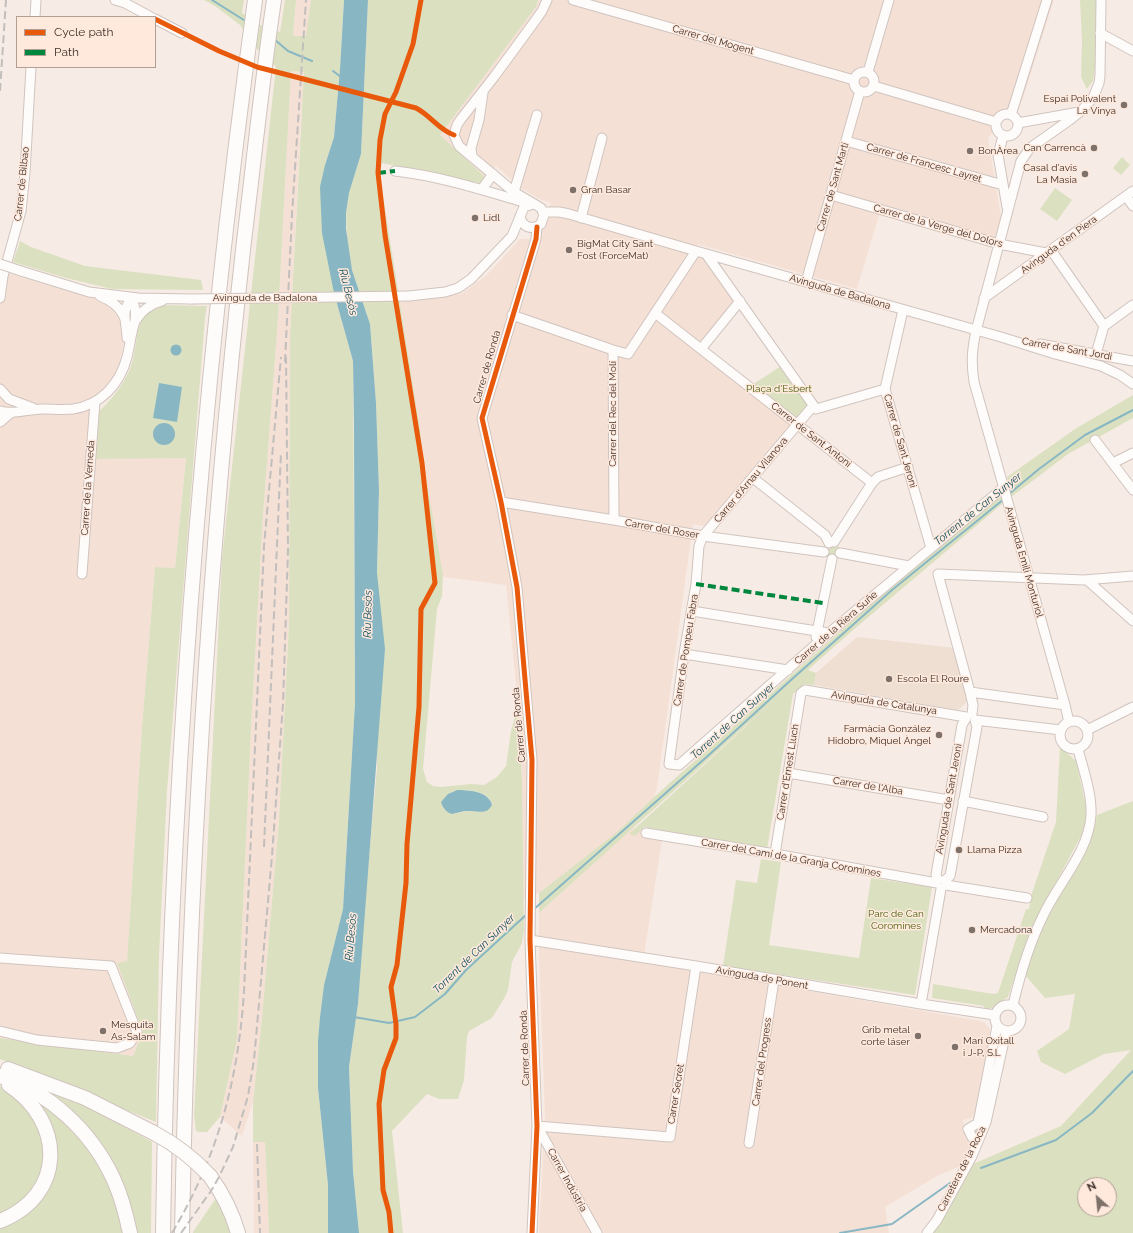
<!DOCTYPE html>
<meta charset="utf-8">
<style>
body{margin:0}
#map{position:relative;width:1133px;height:1233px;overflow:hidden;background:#f7ebe5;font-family:Raleway,sans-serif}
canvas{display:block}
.legend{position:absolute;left:16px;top:16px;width:140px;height:52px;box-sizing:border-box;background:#ffe9dd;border:1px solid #b19f95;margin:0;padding:5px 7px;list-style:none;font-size:12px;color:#3d2f28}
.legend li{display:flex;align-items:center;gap:8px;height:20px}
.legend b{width:20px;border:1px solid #b19f95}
.north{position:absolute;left:1077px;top:1177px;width:40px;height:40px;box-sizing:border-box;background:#ffe9dd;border:1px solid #b19f95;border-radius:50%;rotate:333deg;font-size:11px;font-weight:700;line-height:16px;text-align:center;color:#3d2f28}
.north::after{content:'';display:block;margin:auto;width:14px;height:18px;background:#7e716a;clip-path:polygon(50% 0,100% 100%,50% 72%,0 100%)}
</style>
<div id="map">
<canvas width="1133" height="1233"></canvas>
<ul class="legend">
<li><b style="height:5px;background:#e8590c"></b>Cycle path</li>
<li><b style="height:5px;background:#00873e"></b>Path</li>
</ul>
<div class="north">N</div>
</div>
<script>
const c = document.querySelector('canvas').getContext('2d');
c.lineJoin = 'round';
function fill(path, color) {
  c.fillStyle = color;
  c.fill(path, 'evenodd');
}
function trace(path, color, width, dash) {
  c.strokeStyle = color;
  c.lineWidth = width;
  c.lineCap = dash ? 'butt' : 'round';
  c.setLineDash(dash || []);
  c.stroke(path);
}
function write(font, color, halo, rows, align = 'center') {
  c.font = font + ' Raleway,sans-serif';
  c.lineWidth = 3;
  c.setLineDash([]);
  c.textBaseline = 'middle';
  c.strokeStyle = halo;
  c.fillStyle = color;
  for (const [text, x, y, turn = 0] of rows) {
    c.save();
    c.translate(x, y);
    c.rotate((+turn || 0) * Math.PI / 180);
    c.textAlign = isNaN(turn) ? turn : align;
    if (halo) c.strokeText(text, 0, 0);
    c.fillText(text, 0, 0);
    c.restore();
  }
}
fill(new Path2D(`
 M296,0H311L307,36H293Z
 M538,0H1054L1022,101L988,138L1001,217L992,247L879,215L857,289L697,244L734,299V304L697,351L792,425L711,522L703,526L693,524L657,788L654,797L617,832L539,893L523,899L522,780L518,705L506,585L443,577L424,467L420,429L400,302L461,294L486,276L520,239H532L551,203L539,199L521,188L496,166L485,177L440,135L536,7Z
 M291,70L305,72L301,116L290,336L289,623L279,820L262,1018L253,1102L242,1136L220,1117L237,1040L251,730L263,515L278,319Z
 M0,271L100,300L112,309L121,322L124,342L118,368L111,381L98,394L95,459L186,457L175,568L155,567L142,727L127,961L117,963L143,1032L133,1056L0,1038Z
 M632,828L663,833L643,962L980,1021L985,1023L989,1028L990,1033L975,1117L963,1120L970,1149L961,1166L939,1175L885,1207L889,1233H539L545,1117L539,959V913Z
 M253,1142H265L269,1233H254Z`), '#f5e0d6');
fill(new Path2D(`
 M857,637L955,648L967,694L966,703L958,710L814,685L816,673Z`), '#eedfd2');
fill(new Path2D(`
 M204,0H244L242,13L258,24L280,32L285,0H296L293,36H306L311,0H344L340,69L334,137L325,165L334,293L353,361L355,703L343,909L324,985L320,1017L318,1088L328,1185V1233H269L265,1142H253V1102L262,1018L279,820L289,623L290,336L304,72L291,71L278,319L263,515L251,730L237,1040L220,1117L207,1132H199L196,1131L194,1116L222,558L276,67L258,50L240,25L215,6Z
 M368,0H538L536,7L440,135L485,177L480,183L382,163L380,177L420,429L424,467L443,574L442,596L437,609L423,769L427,782L433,786L441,787L471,784L484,785L497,777L506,766L511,731L518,705L522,780L524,930L522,943L512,962L508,990L505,997L492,1018L469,1031L467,1037L464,1080L458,1099H439L427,1094L392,1131L403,1233H359L353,1171L349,1067L358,1004L365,901L377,768V573L379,490L376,403L370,324L352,270L347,242L346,213L349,193L361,154ZM457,790C468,790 489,790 492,805L484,812L469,811L457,813L443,800L451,792Z
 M1080,0H1097L1096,62L1093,81L1087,89L1081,77L1082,42Z
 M1122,157L1130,165L1121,175L1113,168Z
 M1055,188L1072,200L1057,221L1040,209Z
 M20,241L31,247L85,266L201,280L203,290L112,289L66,278L13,262Z
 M160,305L207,306L205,318L167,791L159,955L156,1122L0,1059V1038L133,1056L143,1032L117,963L127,961L142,727L155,567L175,568L186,458L95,459L98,412C115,397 130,377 134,354C136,345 137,329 141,321C145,313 153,310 160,305Z
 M784,364L811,403L800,423L749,387Z
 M1133,395V418L1068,454L1002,504L852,631L808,670L816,673L814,685L804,684L793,694L767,849L644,827L635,836L629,834L779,696L539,913V893L617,832L654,797L843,629L958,530L1010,488L1007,477L1075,429Z
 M824 551a8 8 0 1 1 16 0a8 8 0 1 1-16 0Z
 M1060,747L1076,761L1088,816L1081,836L1030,931L1008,997L992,1008L984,1010V1006L932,998L933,984L993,994L998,993L1026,909H1029L1032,893L1056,822Z
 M1133,801V1233H933L943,1218L973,1164L1061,1126L1131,1050L1104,1054L1065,1074L1041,1062L1037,1051L1069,1029L1075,994L1045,998L1025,975C1033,953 1040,930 1051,909C1067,878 1092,851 1097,815ZM1085,1185H1109V1209H1085Z
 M761,859L781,862L769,945L859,958L871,878L932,887L915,995L723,966L736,880L757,883Z
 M31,1084L86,1106L152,1142L151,1233H136L116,1172Z
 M0,1086L18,1098L41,1131L45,1160L41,1176L27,1199L0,1216Z
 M27,1093C37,1100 48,1106 57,1114C94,1148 112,1186 125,1233H0V1228C39,1211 61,1188 55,1143C53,1134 52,1121 46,1113C41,1106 33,1100 27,1093Z
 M218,1195L231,1233H193V1232Z`), '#dbe1c0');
fill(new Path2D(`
 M344,0H368L361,154L349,193L346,213V229L352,270L370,324L376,403L379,490L377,573L385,649L358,1004L349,1067L353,1171L359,1233H328V1185L318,1088V1041L320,1017L324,985L343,909L355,703L354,425L353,361L334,293L322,233L320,187L325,165L334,137L340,69Z
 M170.5 350a5.5 5.5 0 1 1 11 0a5.5 5.5 0 1 1-11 0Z
 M159,383L182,387L177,422L153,418Z
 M153 434a11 11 0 1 1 22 0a11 11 0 1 1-22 0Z
 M457,790C468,790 489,791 492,805C486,816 478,810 468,811C462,811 457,813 452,814C446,812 443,808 441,802L448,794Z`), '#88b7c3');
trace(new Path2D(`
 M212,0L247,22
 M274,39L288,51L312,61
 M333,71L341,77
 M1009,494L1039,469L1085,435L1133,410
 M533,910L710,754L791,680L892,590L1004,499
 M354,1017L389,1023L415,1017L445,994L466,970L526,915
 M981,1168L1056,1140L1092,1113L1133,1071
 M840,1233L892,1224L950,1183`), '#88b7c3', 2);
const minor = new Path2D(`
 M115,0L125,3L151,17
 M573,0L854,80
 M35,17L36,0
 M155,19L182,33
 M1100,33L1133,51
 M854 82a10 10 0 1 1 20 0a10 10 0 1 1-20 0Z
 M868,72L889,0
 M874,86L996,122
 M996 125a11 11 0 1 1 22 0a11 11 0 1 1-22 0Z
 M1011,115L1047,0
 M1018,123L1079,112
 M1003,136L998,155L1007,207
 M846,141L1003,185
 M472,156L471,148L479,120L483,93
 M395,171C439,176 479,189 520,201
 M482,189L493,174
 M514,192L537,115
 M831,195L999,244L1046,253
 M1126,196L1133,206
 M543,212H559L569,214L696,251L1001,337L1055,354L1101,366L1120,375L1133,384
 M520,216C522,227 532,231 541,224L544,215L541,208L514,192L459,146L454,135L457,125L461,119L494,77L535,21L542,11L547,0
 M581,218L602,138
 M1051,250L1104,326
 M706,254L816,409L885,389
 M21,271L89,292L138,298L191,299
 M806,282L860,91
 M100,296C112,301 120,307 125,319
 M409,296L445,292L458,288L471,279L512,236L524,207L533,204
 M0,298L3,276L21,211L25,173L31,67
 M984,298L1133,191
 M903,310L885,389L931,548
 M655,313L872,483
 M512,315L613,350
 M136,320C142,310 151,304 162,301
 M127,338C127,324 119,307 134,298
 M1040,344L1133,361
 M701,349L740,301
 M1096,354L1104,326L1133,305
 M0,389L9,399L33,408
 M813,406L703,536L699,546L696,584L684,654L669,764L679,765L829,633L1003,488
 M0,411C13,415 29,409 42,409C53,409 63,410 73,409C101,405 120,384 127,357C130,345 131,333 135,321C136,312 136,303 128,297
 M0,422L8,415L13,412
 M1095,440L1133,490
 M1113,463L1133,453
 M753,478L825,535L829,543
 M501,502L614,520L703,536L824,552
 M614,520L613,350L628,354L696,251
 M834,542L872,483L878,477L908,467
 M840,553L909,566
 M82,574L95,402
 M1087,580L1133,621
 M692,611L829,633
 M816,637L832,559
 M684,654L788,670
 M970,692L1065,705
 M972,714L973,705L970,692L938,574L1084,580L1133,576
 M975,720L1061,730
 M1060 735a14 14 0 1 1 28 0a14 14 0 1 1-28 0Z
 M1069,722L1065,705L974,382C971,362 972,350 976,331L1021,161L1030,148L1071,119L1081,111L1093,98L1099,83L1100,76L1101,0
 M1087,730L1133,707
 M788,773L949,800
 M963,801L1043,817
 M646,833L775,854L937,883
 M775,854L801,693L805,690L966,717
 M938,880L936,875L962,725L966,718
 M945,880L950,876L977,727L975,720
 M946,885L1027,898
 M530,940L696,966L921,1004L995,1015
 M0,958L111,966L137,1032L130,1043L117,1048L37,1040L0,1031
 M921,1004L941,889
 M995 1018a13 13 0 1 1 26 0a13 13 0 1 1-26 0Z
 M1013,1005C1020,975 1029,944 1043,916C1058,883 1089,852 1091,815C1092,793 1083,769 1078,749
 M978,1123L997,1026
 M537,1126L670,1137L696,966
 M537,1126L597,1233
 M977,1142L972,1137L968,1129L978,1123L984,1122
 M749,1143L774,980
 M532,1233L537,1126L530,940L532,760L517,587L501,502L482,418L536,239L537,227
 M927,1233L937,1220L972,1156L986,1122L1006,1032`);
const highway = new Path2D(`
 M8,1069L85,1098L154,1133
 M0,1076C49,1092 91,1131 113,1178C121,1195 126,1214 130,1233
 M210,1176C223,1194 232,1212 238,1233
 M0,1221C66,1195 65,1122 9,1085
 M163,1233C169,821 198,408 255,0
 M182,1233C188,901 207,570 244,241C254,160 262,80 274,0`);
trace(minor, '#d0c4be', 11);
trace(highway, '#d0c4be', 16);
trace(minor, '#fefcfb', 9);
trace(highway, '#fefcfb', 14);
trace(new Path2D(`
 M0,91L6,0
 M285,362L292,214L306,0
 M264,847L281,452
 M257,1144L260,1233
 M172,1233C218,1156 238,1081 244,992L264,546L281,357
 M181,1233L211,1191L219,1177L233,1147L248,1096L254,1060L272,856L283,704L288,550L286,357`), '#c1bebc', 2, [8, 4]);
const minorBridge = new Path2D(`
 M0,264L21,271
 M191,299L409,296`);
const highwayBridge = new Path2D(`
 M154,1133C175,1144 194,1159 210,1176`);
trace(minorBridge, '#d0c4be', 11, []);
trace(highwayBridge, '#d0c4be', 16, []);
trace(minorBridge, '#fefcfb', 9);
trace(highwayBridge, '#fefcfb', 14);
trace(new Path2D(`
 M378,173L395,171
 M696,584L823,603`), '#00873e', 4, [8, 4]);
trace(new Path2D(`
 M155,19L219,51L257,67L416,108C430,115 439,130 454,135
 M391,1233L389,1212L383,1190L379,1104L384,1070L396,1038V1024L391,987L397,965L406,883L407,844L419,707L421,609L435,583L422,463L385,235L378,173L380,140L385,114L396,92L413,44L421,0
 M532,1233L537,1126L530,940L532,760L517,587L501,502L482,418L536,239L537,227`), '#e8590c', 5);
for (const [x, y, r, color] of [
 [1124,105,4,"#7e716a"],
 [1094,148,4,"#7e716a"],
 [970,151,4,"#7e716a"],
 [1085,174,4,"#7e716a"],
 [573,190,4,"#7e716a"],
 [475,218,4,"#7e716a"],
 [569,250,4,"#7e716a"],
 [889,679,4,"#7e716a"],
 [939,735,4,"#7e716a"],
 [959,850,4,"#7e716a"],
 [972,930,4,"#7e716a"],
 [103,1031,4,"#7e716a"],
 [918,1036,4,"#7e716a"],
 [955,1047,4,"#7e716a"]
]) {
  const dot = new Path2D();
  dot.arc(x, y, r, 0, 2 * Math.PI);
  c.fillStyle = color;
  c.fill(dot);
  trace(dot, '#ffe9dd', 1.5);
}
write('10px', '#3d2f28', '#ffe9dd', [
 ["Carrer del Mogent",713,40,16],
 ["Carrer de Francesc Layret",924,163,16],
 ["Carrer de Bilbao",22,184,-84],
 ["Carrer de Sant Martí",833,187,-74],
 ["Carrer de la Verge del Dolors",938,226,16],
 ["Avinguda d'en Piera",1059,245,-36],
 ["Avinguda de Badalona",840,292,16],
 ["Avinguda de Badalona",265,298],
 ["Carrer de Sant Jordi",1067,349,10],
 ["Carrer de Ronda",487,367,-74],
 ["Carrer del Rec del Molí",613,414,-90],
 ["Carrer de Sant Antoni",811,435,38],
 ["Carrer de Sant Jeroni",900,441,74],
 ["Carrer d'Arnau Vilanova",751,480,-50],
 ["Carrer de la Verneda",88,488,-86],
 ["Carrer del Roser",662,529,10],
 ["Avinguda Emili Monturiol",1024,562,74],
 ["Carrer de la Riera Suñe",836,628,-41],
 ["Carrer de Pompeu Fabra",686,650,-81],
 ["Avinguda de Catalunya",884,703,9],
 ["Carrer de Ronda",519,725,-95],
 ["Carrer d'Ernest Lluch",788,772,-81],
 ["Carrer de l'Alba",868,786,9],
 ["Avinguda de Sant Jeroni",949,799,-80],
 ["Carrer del Camí de la Granja Coromines",791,858,10],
 ["Avinguda de Ponent",762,978,10],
 ["Carrer de Ronda",525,1048,-92],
 ["Carrer del Progress",762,1062,-82],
 ["Carrer Secret",676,1094,-81],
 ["Carretera de la Roca",962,1169,-63],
 ["Carrer Indústria",567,1180,61]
]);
write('10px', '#3d2f28', '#ffe9dd', [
 ["Espai Polivalent",1116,99,"right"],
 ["La Vinya",1116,111,"right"],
 ["Can Carrencà",1086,148,"right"],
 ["BonÀrea",978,151],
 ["Casal d'avis",1077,168,"right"],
 ["La Masia",1077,180,"right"],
 ["Gran Basar",581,190],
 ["Lidl",483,218],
 ["BigMat City Sant",577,244],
 ["Fost (ForceMat)",577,256],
 ["Escola El Roure",897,679],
 ["Farmàcia González",931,729,"right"],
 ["Hidobro, Miquel Àngel",931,741,"right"],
 ["Llama Pizza",967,850],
 ["Mercadona",980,930],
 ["Mesquita",111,1025],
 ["As-Salam",111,1037],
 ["Grib metal",910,1030,"right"],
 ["corte láser",910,1042,"right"],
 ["Marí Oxitall",963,1041],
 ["i J-P, S.L",963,1053]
], 'left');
write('10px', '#49610d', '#ffe9dd', [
 ["Plaça d'Esbert",779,389],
 ["Parc de Can",896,914],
 ["Coromines",896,926]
]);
write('italic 11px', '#0e4e5d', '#ffe9dd', [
 ["Riu Besòs",348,292,76],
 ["Torrent de Can Sunyer",978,509,-39],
 ["Riu Besòs",368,614,-89],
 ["Torrent de Can Sunyer",733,721,-42],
 ["Riu Besòs",351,937,-85],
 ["Torrent de Can Sunyer",474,954,-44]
]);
</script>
